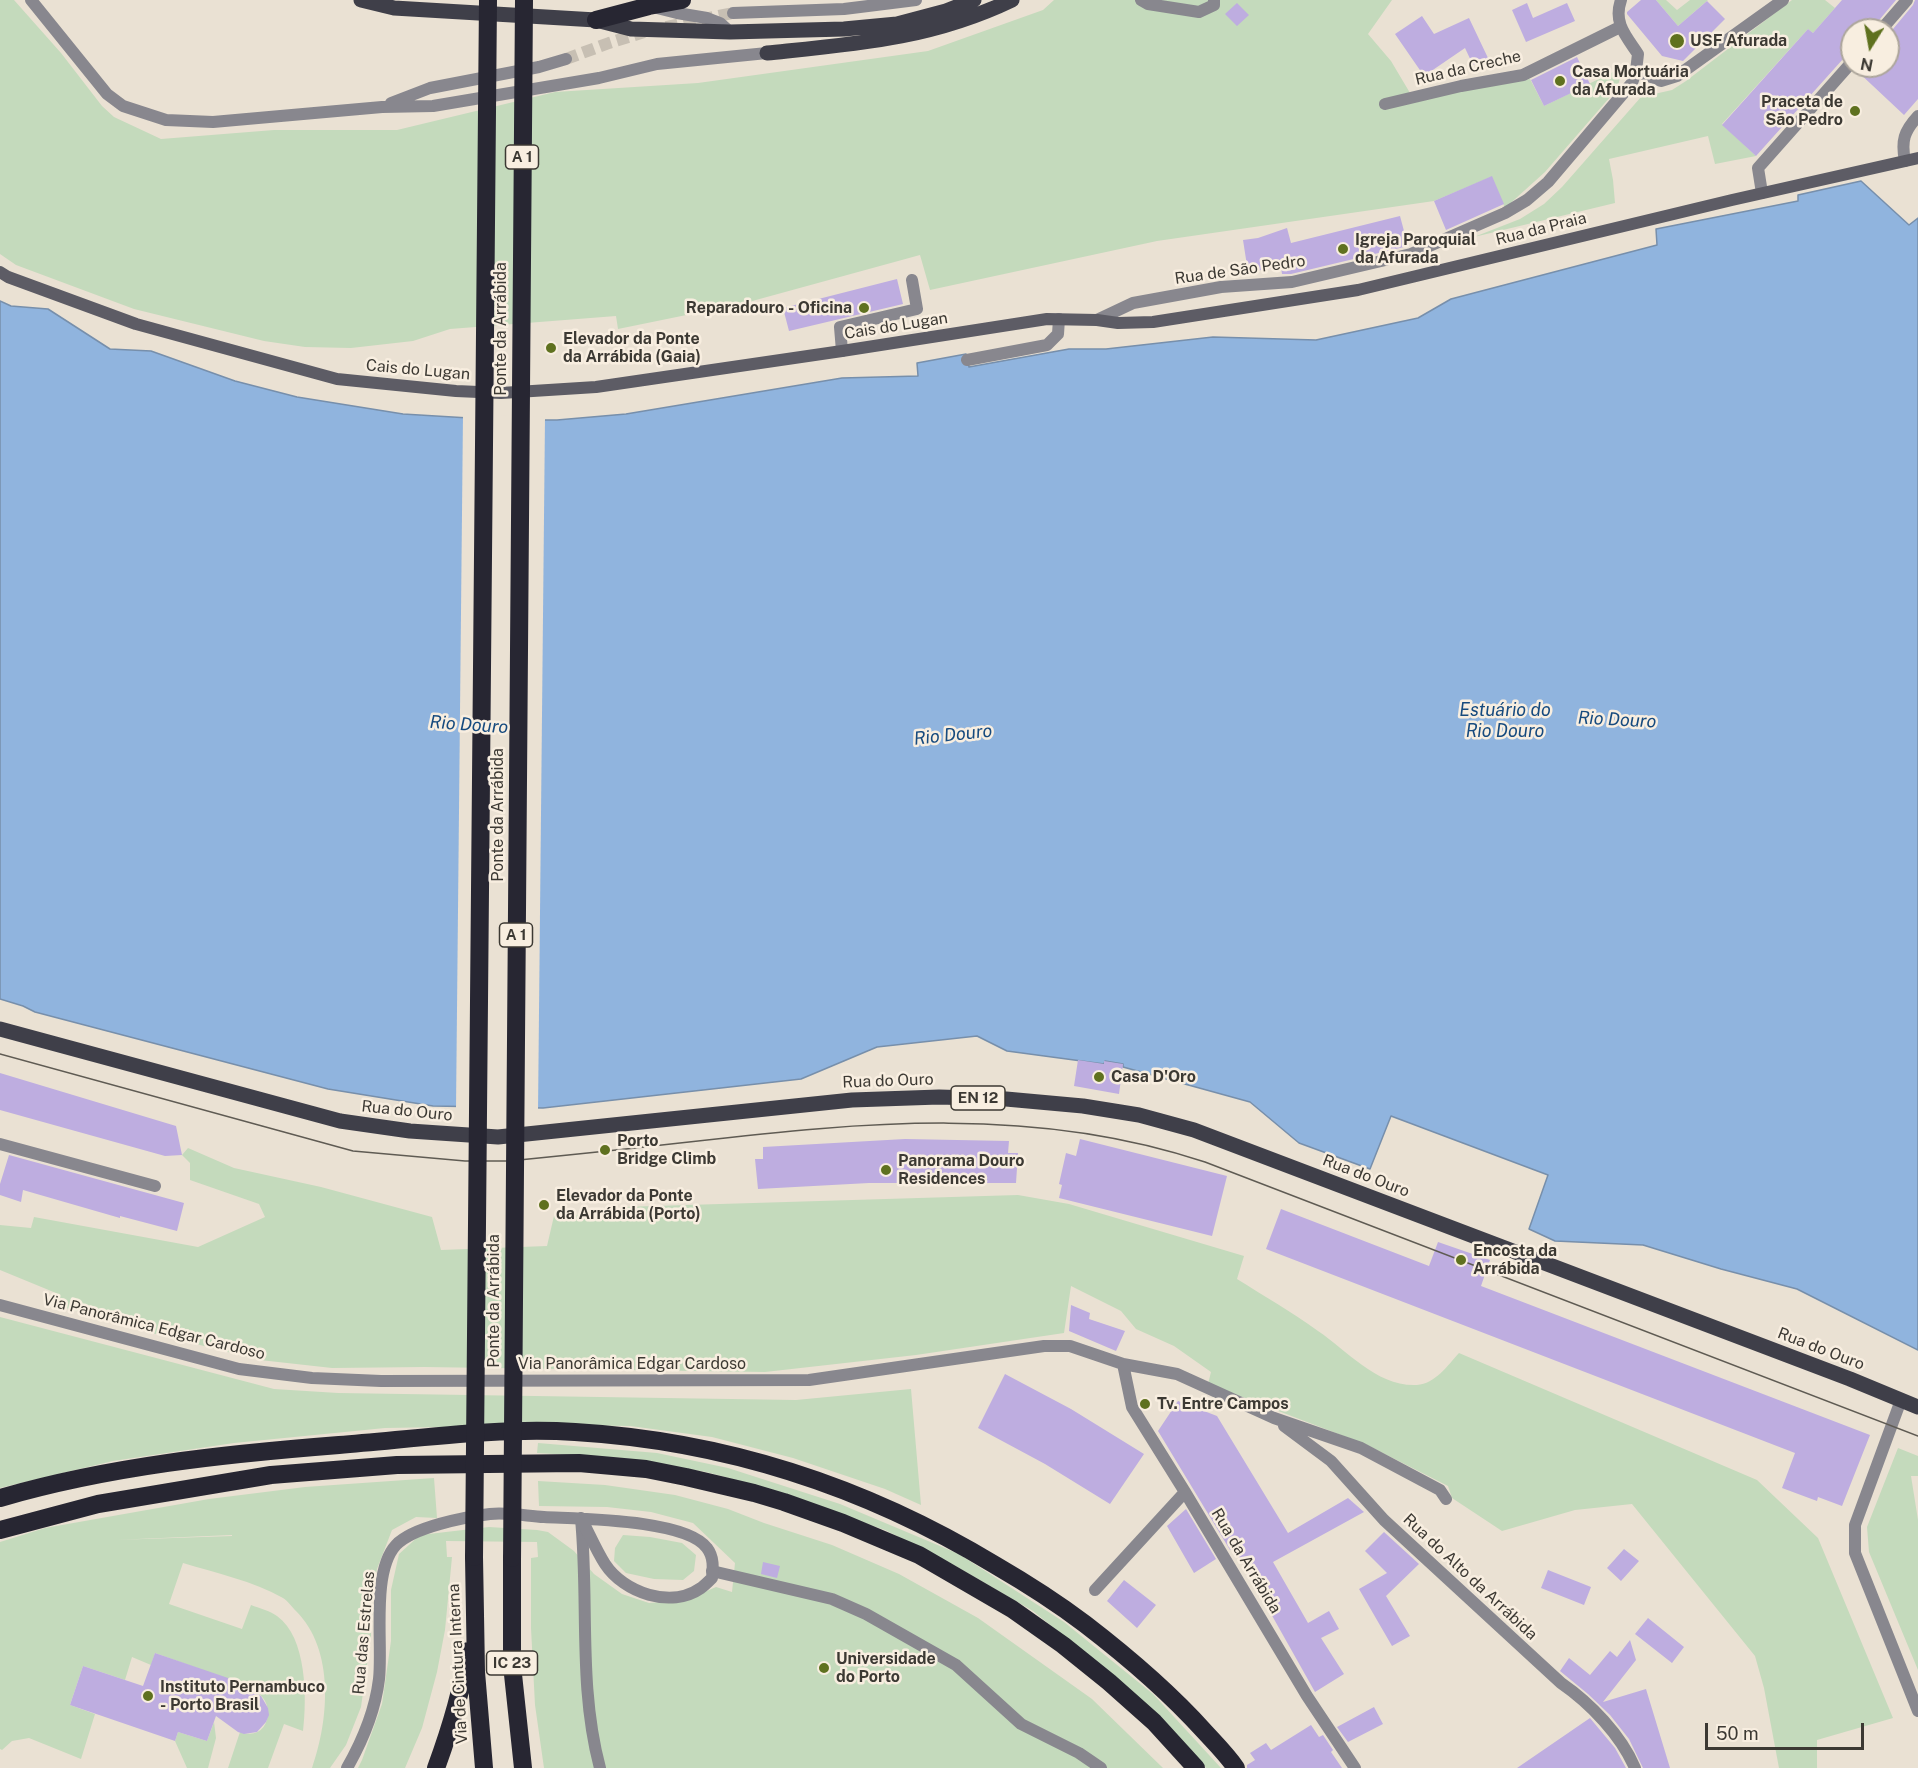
<!DOCTYPE html>
<meta charset="utf-8">
<style>
body{margin:0}
#map{position:relative;width:1918px;height:1768px;overflow:hidden;background:#eae1d3;font-family:"Public Sans",sans-serif}
canvas{display:block}
.north{position:absolute;left:1840px;top:18px;width:60px;height:60px;box-sizing:border-box;background:#f8eee0;border:2px solid #ada69b;border-radius:50%;rotate:191deg;font-size:16px;font-weight:700;line-height:24px;text-align:center;color:#3c3933}
.north::after{content:'';display:block;margin:auto;width:21px;height:27px;background:#5f711f;clip-path:polygon(50% 0,100% 100%,50% 72%,0 100%)}
.scale{position:absolute;left:1705px;top:1723px;width:159px;height:27px;box-sizing:border-box;border:3px solid #3c3933;border-top:0;padding-left:8px;font-size:18px;line-height:21px;white-space:nowrap;color:#3c3933;-webkit-text-stroke:4px #f8eee0;paint-order:stroke}
</style>
<div id="map">
<canvas width="1918" height="1768"></canvas>
<div class="north">N</div>
<div class="scale">50 m</div>
</div>
<script>
const c = document.querySelector('canvas').getContext('2d');
c.lineJoin = 'round';
function fill(path, color) {
  c.fillStyle = color;
  c.fill(path, 'evenodd');
}
function trace(path, color, width, dash) {
  c.strokeStyle = color;
  c.lineWidth = width;
  c.lineCap = dash ? 'butt' : 'round';
  c.setLineDash(dash || []);
  c.stroke(path);
}
function write(font, color, halo, rows, align = 'center') {
  c.font = font + ' "Public Sans",sans-serif';
  c.lineWidth = 5;
  c.setLineDash([]);
  c.textBaseline = 'middle';
  c.strokeStyle = halo;
  c.fillStyle = color;
  for (const [text, x, y, turn = 0] of rows) {
    c.save();
    c.translate(x, y);
    c.rotate((+turn || 0) * Math.PI / 180);
    c.textAlign = isNaN(turn) ? turn : align;
    if (halo) c.strokeText(text, 0, 0);
    c.fillText(text, 0, 0);
    c.restore();
  }
}
fill(new Path2D(`
 M0,0H14L61,53L102,106L114,117L161,139L274,130H397L555,92L698,83L928,51L1043,10L1054,0H1392L1368,34L1391,61L1413,98L1448,90L1530,79L1544,106L1623,67L1617,89L1545,172L1505,208L1491,177L1434,201L1157,241L930,290L920,255L745,303L618,329L616,316L450,329L413,341L351,348L305,347L264,341L134,309L16,265L0,254Z
 M1656,0H1666L1677,10L1690,0H1708L1678,26Z
 M1792,0H1825L1835,8L1813,33L1808,29L1722,124L1756,156L1715,164L1708,136L1609,159L1613,180L1615,203L1474,237L1520,219L1544,204L1562,187L1641,97L1672,90L1686,81Z
 M188,1148L234,1168L321,1187L432,1217L441,1250L547,1246L554,1216L617,1213L621,1207L1018,1195L1069,1204L1244,1256L1237,1279C1264,1296 1292,1312 1318,1331C1348,1351 1377,1387 1417,1385C1435,1384 1448,1365 1459,1353L1757,1480L1818,1538L1893,1718L1817,1740V1768H1779L1764,1688L1755,1656L1632,1504L1575,1510L1502,1531L1452,1498L1448,1486L1367,1445L1208,1384L1211,1372L1174,1346L1136,1329L1121,1311L1071,1286L1064,1333L916,1355L765,1372L424,1367L332,1368L260,1360L152,1333L66,1308L57,1303L56,1293L0,1270V1225L31,1228L34,1217L198,1247L265,1217L259,1204L190,1180V1163L182,1155Z
 M0,1317L274,1389L338,1393L796,1400L911,1389L921,1505L885,1489L793,1458L712,1437L630,1426L560,1425L385,1428L234,1443L113,1461L0,1488Z
 M538,1443L657,1453L728,1468L840,1504L959,1554L1064,1622L1153,1694L1221,1768H1206L1143,1701L1033,1611L952,1564L885,1530L729,1478L706,1472L622,1458L537,1453Z
 M1898,1448L1918,1456V1476H1911L1918,1520V1670L1869,1552L1867,1527Z
 M434,1478L437,1518L416,1517L392,1530L377,1569L371,1595V1636L361,1707L346,1745L330,1768H312C329,1720 335,1650 296,1611C292,1607 288,1601 283,1598C253,1581 216,1573 183,1563L169,1604L242,1629L251,1605C259,1608 270,1611 277,1616C307,1637 307,1699 303,1731L284,1724L268,1768H228L240,1732C278,1746 278,1676 235,1694L239,1683L155,1653L151,1665L132,1657L125,1680L83,1666L70,1705L95,1714L81,1759L29,1738L12,1741L2,1750L0,1749V1542L45,1528L209,1499L305,1487ZM232,1535V1536L114,1540Z
 M538,1481L605,1485L675,1495L728,1509L764,1523L832,1545L899,1574L978,1618L1092,1699L1163,1768H544L535,1705L531,1628V1558L538,1557L537,1542L446,1541L447,1557H452L445,1630L437,1672L422,1728L405,1768H358L362,1760L382,1704L391,1641V1590L399,1554L420,1535L489,1527L537,1530L548,1532L574,1551L594,1574L622,1594L649,1603L686,1600L716,1587L732,1592L735,1563L693,1523L651,1512L607,1507L539,1506Z
 M623,1535L650,1537L682,1543L696,1555L694,1571L683,1580L654,1579L626,1573L614,1561L615,1548Z
 M214,1722L216,1738L208,1768H187L175,1741L178,1732L207,1741Z`), '#c4dabc');
const water = new Path2D(`
 M1861,181L1909,225L1918,218V1350L1797,1289L1721,1269L1643,1245L1555,1241L1529,1229L1548,1175L1391,1116L1370,1169L1299,1143L1250,1102L1123,1067V1064L1105,1061L1104,1064L1007,1051L977,1036L877,1047L801,1079L543,1108L433,1106L328,1089L35,1012L23,1006L0,999V301L11,306L48,309L110,349L151,351L235,381L297,397L403,414L502,420H557L626,414L842,378L918,376L917,363L966,354L969,367L1069,349H1106L1213,337L1316,340L1418,318L1451,299L1657,245L1656,229L1798,201V195Z`);
fill(water, '#90b4de');
trace(water, '#778fab', 1.5);
fill(new Path2D(`
 M463,414L545,417L538,1111L456,1109Z`), '#eae1d3');
fill(new Path2D(`
 M1641,0H1656L1678,26L1707,1L1725,19L1683,61L1662,56L1627,14V12Z
 M1842,0H1896L1875,25L1873,30H1852V54L1843,59L1756,156L1722,125L1808,29L1813,33Z
 M1915,0H1918V99L1904,115L1856,70L1859,66H1888V35L1913,5Z
 M1237,3L1249,15L1237,26L1225,14Z
 M1527,3L1533,18L1567,3L1575,21L1526,42L1512,10Z
 M1422,16L1434,34L1469,18L1488,58L1473,65L1465,48L1424,76L1395,34Z
 M1577,57L1590,84L1544,106L1531,80Z
 M1492,176L1504,204L1446,230L1434,201Z
 M1400,216L1408,246L1291,274H1282L1281,267L1248,272L1243,240L1258,238L1287,228L1291,243Z
 M897,279L903,304L789,331L783,308Z
 M1078,1060L1104,1064V1061L1123,1064L1119,1094L1074,1086Z
 M0,1073L176,1126L182,1155L165,1156L0,1110Z
 M905,1139L1009,1141L1008,1153H1018L1016,1183H869L758,1189L755,1159H763V1147Z
 M1080,1139L1227,1176L1212,1236L1059,1198L1062,1185L1059,1184L1066,1153L1076,1156Z
 M9,1155L184,1203L177,1231L120,1216V1218L23,1190L21,1202L0,1195V1184Z
 M1281,1209L1429,1266L1438,1242L1490,1260L1481,1286L1870,1435L1842,1506L1818,1497L1817,1501L1782,1488L1795,1453L1266,1249Z
 M1071,1305L1090,1313L1089,1319L1125,1331L1116,1351L1069,1331Z
 M1005,1374L1071,1409L1144,1454L1110,1504L1045,1464L978,1428Z
 M1178,1401L1217,1416L1288,1533L1348,1498L1364,1512L1273,1562L1308,1623L1329,1611L1339,1629L1321,1638L1344,1674L1315,1692L1234,1548L1230,1550L1158,1431Z
 M1186,1509L1216,1559L1194,1573L1167,1526Z
 M1384,1532L1419,1564L1386,1596L1410,1636L1392,1646L1359,1589L1387,1573L1365,1551Z
 M1624,1549L1639,1561L1621,1581L1607,1568Z
 M763,1562L780,1566L777,1578L761,1574Z
 M1548,1570L1591,1587L1584,1605L1541,1588Z
 M1124,1580L1156,1605L1137,1628L1107,1601Z
 M1648,1618L1684,1647L1672,1663L1635,1634Z
 M1630,1640L1636,1660L1603,1702L1646,1689L1670,1768H1643L1629,1739L1610,1715L1588,1694L1560,1671L1569,1658L1590,1675L1610,1651L1617,1657Z
 M155,1653L231,1679L239,1683L237,1689L254,1692L261,1696L268,1708L269,1715L266,1722L257,1732L244,1734L238,1732L216,1716L207,1741L178,1732L175,1741L70,1705L83,1666L143,1686Z
 M1374,1707L1383,1724L1348,1742L1337,1727Z
 M1590,1718L1615,1748L1626,1768H1517Z
 M1311,1725L1319,1737L1323,1735L1333,1750L1331,1752L1342,1768H1247V1765L1255,1760L1250,1753L1266,1743L1271,1750Z`), '#beade0');
trace(new Path2D(`
 M666,27L733,13
 M566,59L609,43L644,32`), '#c7bfb3', 12, [12, 6]);
trace(new Path2D(`
 M1141,0L1148,4L1199,12L1214,5V0
 M653,7L677,13L707,18L720,23L730,32
 M842,351L840,327L917,309L912,280
 M967,360L1047,345L1058,334L1059,319
 M581,1519C589,1602 578,1686 600,1768
 M712,1571L832,1599L866,1614L956,1665L1021,1724L1079,1753L1101,1768`), '#88878e', 12);
trace(new Path2D(`
 M1905,161C1901,141 1904,131 1918,116`), '#88878e', 12);
trace(new Path2D(`
 M1881,30L1907,0
 M1636,71L1661,81L1677,76L1783,0
 M1385,104L1461,86L1523,75L1620,27
 M1762,193L1758,168L1852,62
 M1097,320L1133,303L1221,287L1292,282L1411,254L1505,213L1527,200L1548,182L1632,83L1636,71L1638,54C1626,36 1613,23 1621,0
 M0,1144L155,1186
 M0,1305L239,1369L312,1378L381,1381L809,1380L1044,1346H1070L1123,1364L1177,1374L1274,1418L1361,1448L1440,1490L1446,1499
 M1123,1364L1132,1407L1185,1492L1307,1696L1355,1768
 M1901,1400L1855,1525V1553L1918,1711
 M1284,1426L1331,1461L1384,1520L1561,1683C1590,1703 1621,1735 1635,1768
 M1095,1590L1185,1492
 M347,1768C363,1740 375,1712 379,1679C383,1644 371,1572 396,1545C413,1527 465,1517 490,1514C507,1512 527,1516 544,1517C579,1519 686,1519 707,1548C714,1557 713,1568 712,1578C708,1582 705,1585 701,1588C671,1609 624,1593 605,1564C596,1550 589,1533 581,1518`), '#88878e', 12);
trace(new Path2D(`
 M31,0L107,94L123,106L166,120L213,122L382,107L433,106L599,78L657,64L767,53
 M733,13L844,9L916,0
 M391,103L430,88L539,67L566,59`), '#88878e', 12);
trace(new Path2D(`
 M0,272L8,277L136,324L337,379L456,391L501,393L596,387L842,351L1047,319L1097,320L1118,323L1153,322L1358,290L1732,200L1918,158`), '#5d5c65', 12);
trace(new Path2D(`
 M361,0L394,8L596,20L631,29L730,32L844,29L897,24L946,11L974,0
 M767,53C855,44 931,39 1012,0
 M0,1029L340,1121L410,1131L498,1137L852,1100L939,1097L1006,1099L1083,1106L1139,1115L1194,1130L1850,1379L1918,1407`), '#3f3f49', 15);
trace(new Path2D(`
 M596,20L649,6L682,0
 M0,1498C110,1466 225,1454 339,1445C415,1439 499,1427 575,1432C726,1441 866,1487 995,1565C1026,1583 1056,1602 1085,1624C1128,1657 1169,1692 1205,1732C1216,1744 1227,1755 1236,1768
 M0,1530L98,1504L271,1475L397,1465L579,1463L646,1469L686,1477L754,1493L784,1502L843,1523L919,1555L1012,1609L1063,1645L1109,1682L1154,1722L1196,1768
 M474,1557L476,1672L484,1768
 M512,1558V1665L523,1768
 M436,1768C450,1730 462,1691 468,1651`), '#272632', 18);
trace(new Path2D(`
 M0,1054L353,1151L465,1161H509C569,1155 629,1149 689,1142C863,1122 1035,1105 1205,1162L1918,1436`), '#5f5b53', 1.5);
trace(new Path2D(`
 M474,1557L488,0
 M512,1558L524,0`), '#272632', 18);
for (const [x, y, r, color] of [
 [1677,41,8,"#5f711f"],
 [1560,81,6,"#5f711f"],
 [1855,111,6,"#5f711f"],
 [1343,249,6,"#5f711f"],
 [864,308,6,"#5f711f"],
 [551,348,6,"#5f711f"],
 [1099,1077,6,"#5f711f"],
 [605,1150,6,"#5f711f"],
 [886,1170,6,"#5f711f"],
 [544,1205,6,"#5f711f"],
 [1461,1260,6,"#5f711f"],
 [1145,1404,6,"#5f711f"],
 [824,1668,6,"#5f711f"],
 [148,1696,6,"#5f711f"]
]) {
  const dot = new Path2D();
  dot.arc(x, y, r, 0, 2 * Math.PI);
  c.fillStyle = color;
  c.fill(dot);
  trace(dot, '#f8eee0', 2);
}
for (const [x, y, w] of [
 [522,157,33],
 [516,935,33],
 [978,1098,54],
 [512,1663,51]
]) {
  const box = new Path2D();
  box.roundRect(x - w / 2, y - 12, w, 24, 4.5);
  c.fillStyle = '#f8eee0';
  c.fill(box);
  trace(box, '#3c3933', 1.5);
}
write('bold 15px', '#3c3933', null, [
 ["A 1",522,157],
 ["A 1",516,935],
 ["EN 12",978,1098],
 ["IC 23",512,1663]
]);
write('bold 16px', '#3c3933', '#f8eee0', [
 ["USF Afurada",1690,41],
 ["Casa Mortuária",1572,72],
 ["da Afurada",1572,90],
 ["Praceta de",1843,102,"right"],
 ["São Pedro",1843,120,"right"],
 ["Igreja Paroquial",1355,240],
 ["da Afurada",1355,258],
 ["Reparadouro - Oficina",852,308,"right"],
 ["Elevador da Ponte",563,339],
 ["da Arrábida (Gaia)",563,357],
 ["Casa D'Oro",1111,1077],
 ["Porto",617,1141],
 ["Bridge Climb",617,1159],
 ["Panorama Douro",898,1161],
 ["Residences",898,1179],
 ["Elevador da Ponte",556,1196],
 ["da Arrábida (Porto)",556,1214],
 ["Encosta da",1473,1251],
 ["Arrábida",1473,1269],
 ["Tv. Entre Campos",1157,1404],
 ["Universidade",836,1659],
 ["do Porto",836,1677],
 ["Instituto Pernambuco",160,1687],
 ["- Porto Brasil",160,1705]
], 'left');
write('16px', '#3c3933', '#f8eee0', [
 ["Rua da Creche",1468,68,-13],
 ["Rua da Praia",1541,229,-14],
 ["Rua de São Pedro",1240,270,-8],
 ["Cais do Lugan",896,326,-9],
 ["Ponte da Arrábida",501,329,-90],
 ["Cais do Lugan",418,370,5],
 ["Ponte da Arrábida",498,815,-90],
 ["Rua do Ouro",888,1081,-2],
 ["Rua do Ouro",407,1111,6],
 ["Rua do Ouro",1366,1176,21],
 ["Ponte da Arrábida",494,1301,-90],
 ["Via Panorâmica Edgar Cardoso",154,1327,14],
 ["Rua do Ouro",1821,1349,21],
 ["Via Panorâmica Edgar Cardoso",632,1364],
 ["Rua da Arrábida",1246,1561,59],
 ["Rua do Alto da Arrábida",1470,1577,43],
 ["Rua das Estrelas",364,1633,-85],
 ["Via de Cintura Interna",458,1664,-93]
]);
write('italic 18px', '#164a7e', '#f8eee0', [
 ["Estuário do",1505,710],
 ["Rio Douro",1505,731],
 ["Rio Douro",1617,720,3],
 ["Rio Douro",469,725,4],
 ["Rio Douro",953,735,-6]
]);
</script>
